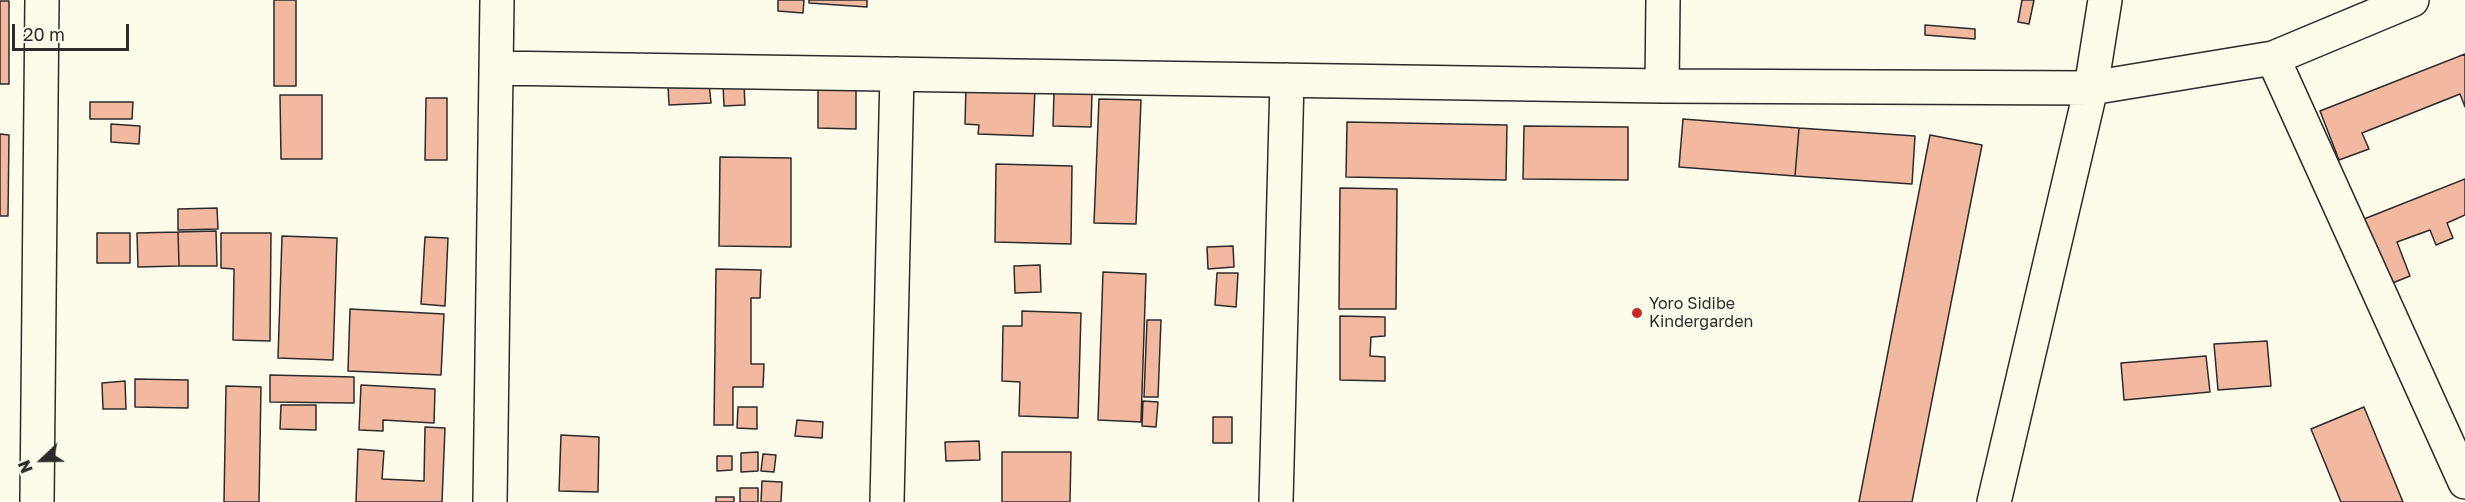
<!DOCTYPE html>
<style>
body{margin:0}
#map{position:relative;width:2465px;height:502px;overflow:hidden;background:#fdfbea;font-family:"Golos Text",sans-serif}
canvas{display:block}
.north{position:absolute;left:12px;top:430px;width:60px;height:60px;-webkit-text-stroke:4px #fdfbea;paint-order:stroke;rotate:248deg;font-size:16px;font-weight:700;line-height:24px;text-align:center;color:#2b2b2b}
.north::after{content:'';display:block;margin:auto;width:21px;height:27px;background:#2b2b2b;clip-path:polygon(50% 0,100% 100%,50% 72%,0 100%)}
.scale{position:absolute;left:12px;top:24px;width:117px;height:27px;box-sizing:border-box;border:3px solid #2b2b2b;border-top:0;padding-left:8px;font-size:18px;line-height:21px;white-space:nowrap;color:#2b2b2b;-webkit-text-stroke:4px #fdfbea;paint-order:stroke}
</style>
<div id="map">
<canvas width="2465" height="502"></canvas>
<div class="north">N</div>
<div class="scale">20 m</div>
</div>
<script>
const c = document.querySelector('canvas').getContext('2d');
c.lineJoin = 'round';
function fill(path, color) {
  c.fillStyle = color;
  c.fill(path, 'evenodd');
}
function trace(path, color, width, dash) {
  c.strokeStyle = color;
  c.lineWidth = width;
  c.lineCap = dash ? 'butt' : 'round';
  c.setLineDash(dash || []);
  c.stroke(path);
}
function write(font, color, halo, rows, align = 'center') {
  c.font = font + ' "Golos Text",sans-serif';
  c.lineWidth = 4.5;
  c.setLineDash([]);
  c.textBaseline = 'middle';
  c.strokeStyle = halo;
  c.fillStyle = color;
  for (const [text, x, y, turn = 0] of rows) {
    c.save();
    c.translate(x, y);
    c.rotate((+turn || 0) * Math.PI / 180);
    c.textAlign = isNaN(turn) ? turn : align;
    if (halo) c.strokeText(text, 0, 0);
    c.fillText(text, 0, 0);
    c.restore();
  }
}
const building = new Path2D(`
 M274,0H296V86H274Z
 M778,0H804L803,13L778,11Z
 M809,0H867V7L809,3Z
 M2022,0H2034L2029,24L2018,22Z
 M0,1H9V84H0Z
 M1925,25L1975,29V39L1925,35Z
 M2465,54V107L2460,94L2362,133L2369,149L2339,160L2320,111Z
 M709,83L711,103L669,105L668,85Z
 M744,84L745,105L724,106L723,85Z
 M966,85L1035,88L1033,136L978,134L979,125L965,124Z
 M818,87H856V129L818,128Z
 M1054,92L1092,93L1091,127L1053,126Z
 M280,95H322V159H281Z
 M426,98H447V160H425Z
 M1099,99L1141,100L1136,224L1094,223Z
 M90,102H133L132,119H90Z
 M1683,119L1799,128L1795,176L1679,167Z
 M1347,122L1507,125L1506,180L1346,177Z
 M111,124L140,126L139,144L111,142Z
 M1524,126L1628,127V180L1523,179Z
 M1799,128L1915,136L1912,184L1795,176Z
 M0,134L9,135L8,216H0Z
 M1930,135L1982,145L1912,502H1859Z
 M720,157L791,158V247L719,246Z
 M996,164L1072,166L1071,244L995,242Z
 M2465,179V215L2447,223L2453,238L2436,245L2430,230L2397,242L2410,276L2390,284L2364,219Z
 M1340,188L1397,189L1396,309H1339Z
 M217,208L218,229L178,230V209Z
 M216,231L217,266H179L178,232Z
 M178,232L179,266L138,267L137,233Z
 M97,233H130V263H97Z
 M221,233H271L270,341L233,340L234,269L221,268Z
 M282,236L337,238L333,360L278,358Z
 M425,237L448,238L445,306L421,304Z
 M1233,246L1234,267L1208,269L1207,247Z
 M1040,265L1041,292L1015,293L1014,266Z
 M716,269L761,270L760,298H751V364H764L763,387H733V425H714Z
 M1103,272L1146,274L1141,422L1098,420Z
 M1217,273H1238L1236,307L1215,305Z
 M350,309L444,314L441,375L348,371Z
 M1022,311L1081,313L1078,418L1019,416L1020,382L1002,381L1003,326H1022Z
 M1340,316L1385,317V336L1371,337L1370,356L1385,357V381L1340,380Z
 M1147,320H1161L1158,397H1144Z
 M2267,341L2271,386L2218,390L2214,344Z
 M2206,356L2210,392L2124,400L2121,363Z
 M270,375L354,377V403L270,402Z
 M135,379L188,380V408L135,407Z
 M125,381L126,409H103L102,383Z
 M361,385L435,389L434,423L383,420V431L359,430Z
 M226,386L261,387L259,502H224Z
 M1143,401L1158,402L1156,427L1142,426Z
 M281,405H316V430L280,429Z
 M738,407H757V429L737,428Z
 M2364,407L2403,502H2341L2311,429Z
 M1213,417H1232V443H1213Z
 M797,420L823,422L822,438L795,436Z
 M425,427L445,428L442,502H356L358,449L384,451L382,479L424,481Z
 M561,435L599,437L598,492L559,491Z
 M979,441L980,460L946,461L945,442Z
 M758,452V471L741,472V453Z
 M1002,452H1071L1070,502H1002Z
 M763,454L776,455L774,472L761,471Z
 M717,456H732V470L717,471Z
 M762,481L782,482L781,502H761Z
 M740,488H758V502H740Z
 M716,497H734V502H716Z`);
fill(building, '#f2b8a0');
trace(building, '#2b2b2b', 1.5);
const street = new Path2D(`
 M2273,58L2465,482
 M496,68L1662,86L2091,88L2273,58L2412,0
 M1662,86L1663,0
 M37,502L42,0
 M490,502L497,0
 M887,502L897,74
 M1276,502L1287,80
 M1994,502L2091,88L2105,0`);
trace(street, '#2b2b2b', 36);
trace(street, '#fdfbea', 33);
for (const [x, y, r, color] of [
 [1637,313,6,"#c62828"]
]) {
  const dot = new Path2D();
  dot.arc(x, y, r, 0, 2 * Math.PI);
  c.fillStyle = color;
  c.fill(dot);
  trace(dot, '#fdfbea', 2);
}
write('16px', '#2b2b2b', '#fdfbea', [
 ["Yoro Sidibe",1649,304],
 ["Kindergarden",1649,322]
], 'left');
</script>
